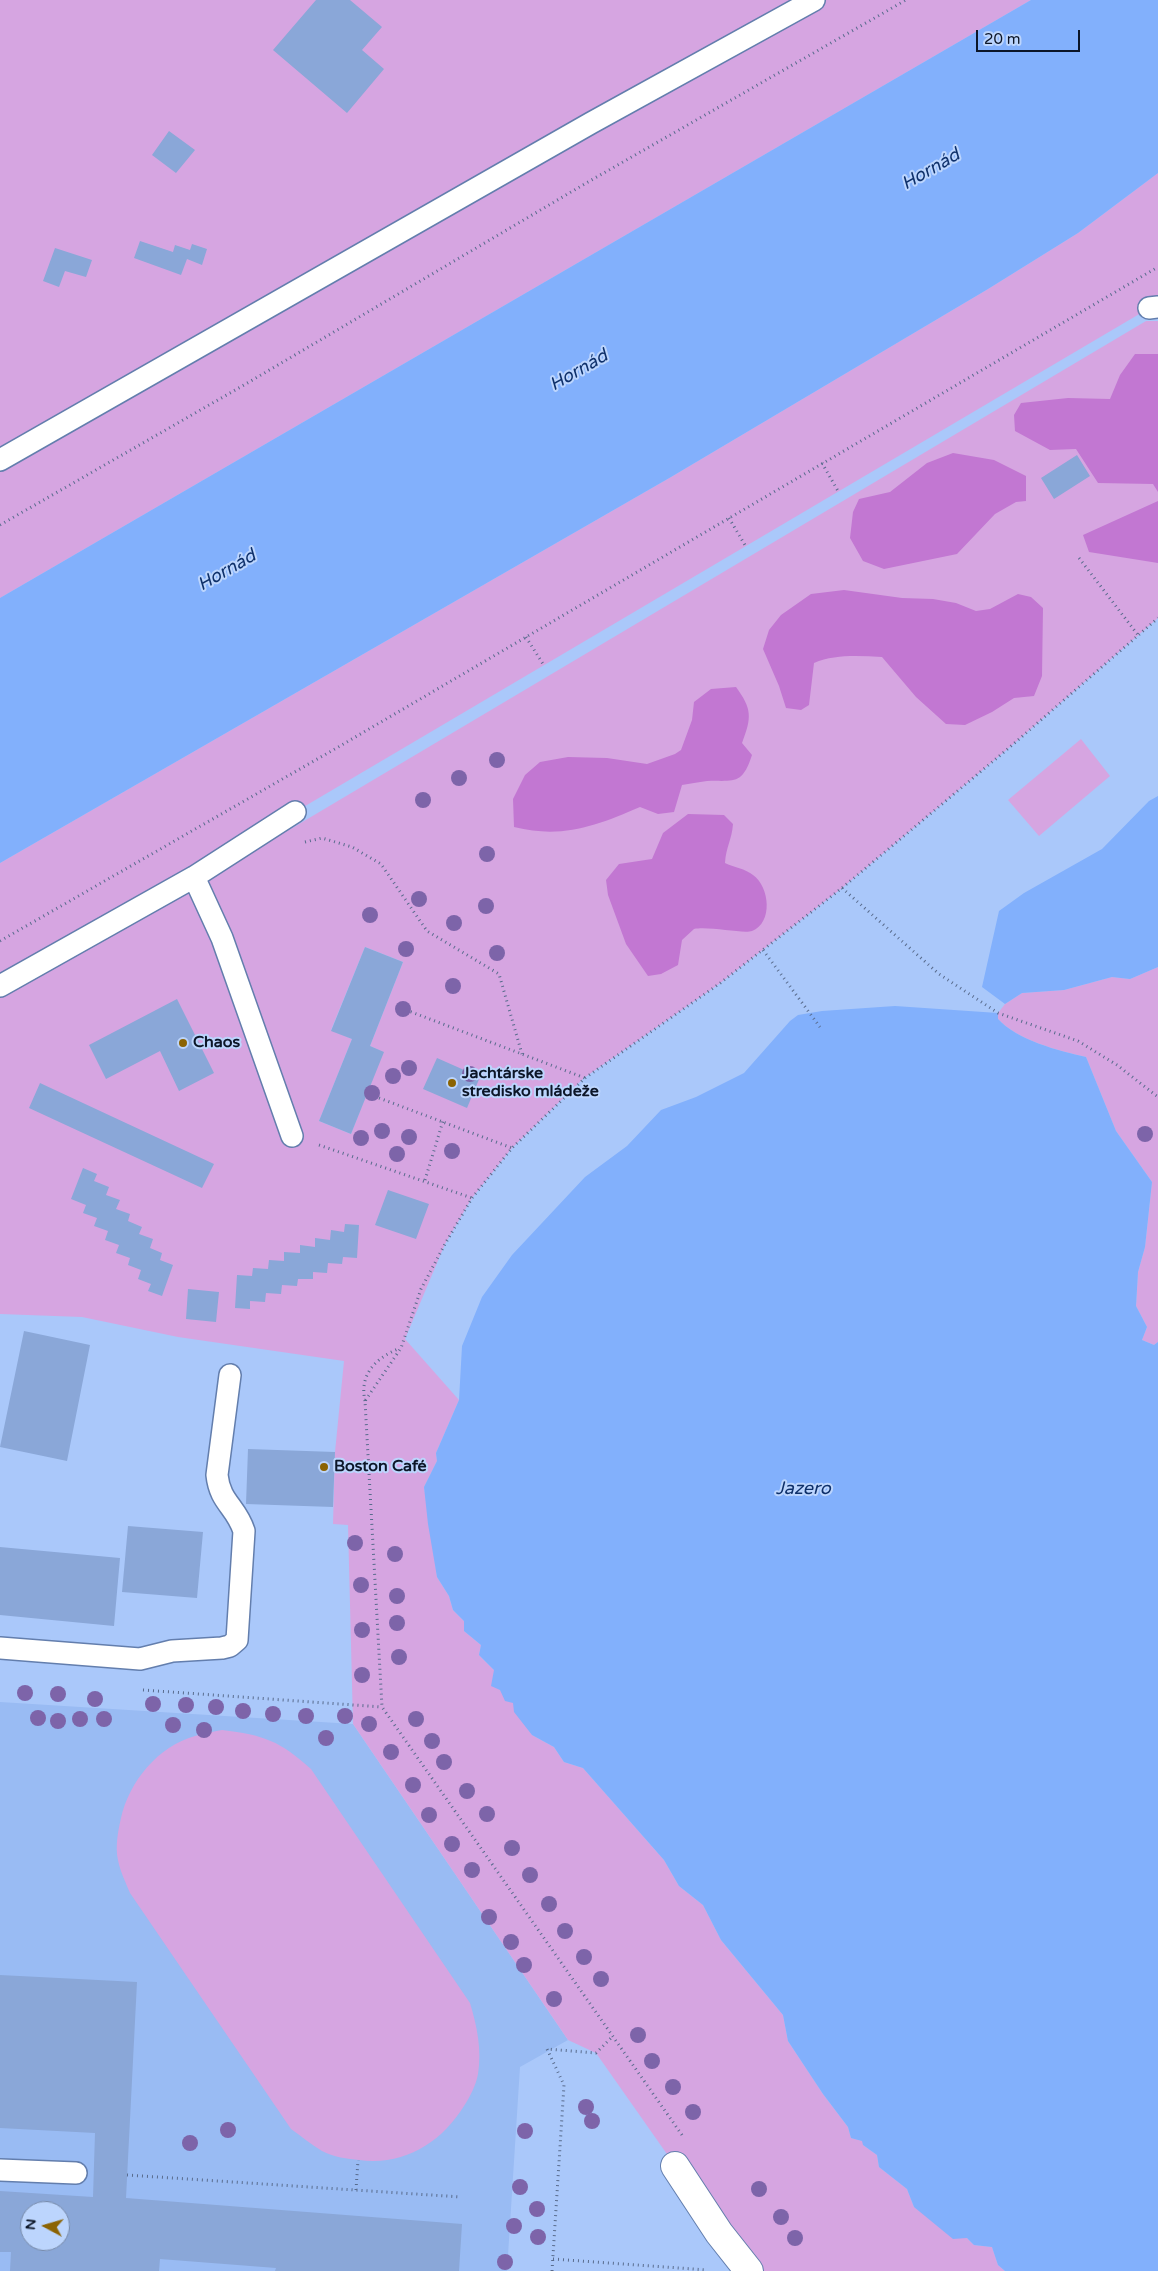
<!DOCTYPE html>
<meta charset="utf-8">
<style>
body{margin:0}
#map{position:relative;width:1158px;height:2271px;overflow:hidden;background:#aac8fa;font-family:"Varela Round",sans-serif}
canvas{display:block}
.north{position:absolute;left:20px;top:2201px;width:50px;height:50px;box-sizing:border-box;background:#bcd5fd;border:1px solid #7689a8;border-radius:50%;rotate:276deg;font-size:14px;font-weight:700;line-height:20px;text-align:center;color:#0c1628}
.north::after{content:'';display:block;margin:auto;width:18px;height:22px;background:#8b6303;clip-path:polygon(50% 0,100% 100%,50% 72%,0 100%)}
.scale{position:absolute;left:976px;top:30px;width:104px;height:22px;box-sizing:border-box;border:2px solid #0c1628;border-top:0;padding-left:6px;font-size:15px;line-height:18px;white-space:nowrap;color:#0c1628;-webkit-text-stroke:4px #bcd5fd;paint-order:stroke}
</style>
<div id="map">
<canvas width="1158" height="2271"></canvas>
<div class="north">N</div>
<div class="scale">20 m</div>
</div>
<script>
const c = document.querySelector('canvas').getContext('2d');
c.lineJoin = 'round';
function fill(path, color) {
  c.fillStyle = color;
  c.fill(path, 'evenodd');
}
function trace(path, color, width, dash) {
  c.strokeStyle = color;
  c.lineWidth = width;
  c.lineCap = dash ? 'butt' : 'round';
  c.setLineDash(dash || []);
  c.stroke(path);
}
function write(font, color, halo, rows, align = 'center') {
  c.font = font + ' "Varela Round",sans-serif';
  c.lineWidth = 4;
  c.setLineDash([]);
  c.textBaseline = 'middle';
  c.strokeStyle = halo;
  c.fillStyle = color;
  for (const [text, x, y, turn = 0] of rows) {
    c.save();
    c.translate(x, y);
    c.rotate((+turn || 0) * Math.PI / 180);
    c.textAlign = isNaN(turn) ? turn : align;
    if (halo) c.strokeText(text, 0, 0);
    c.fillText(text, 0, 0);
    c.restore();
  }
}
fill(new Path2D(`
 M0,1702L353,1724L568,2040L520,2067L507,2271H0ZM30,2211H60V2241H30Z`), '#99bbf3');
fill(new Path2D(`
 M0,0H1031L0,598Z
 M1158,173V303L0,986V863L671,477L988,289L1078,233Z
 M1146,321H1158V618L1010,747L842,888L719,984L584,1078L512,1148L472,1198L445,1244L405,1339L459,1400L436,1453L437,1461L424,1487L437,1577L449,1596L453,1610L464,1621V1631L481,1645L479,1655L494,1670L500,1690L514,1703L532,1735L554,1747L564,1762L583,1768L664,1860L679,1886L703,1905L721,1940L783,2015L788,2041L823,2094L848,2127L851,2138L863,2141V2145L877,2155L879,2167L907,2189L914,2207L967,2238L974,2245L992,2247L998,2265L1005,2271H749L596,2053L568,2040L353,1724L348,1525L333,1524L335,1452L344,1361L178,1337L82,1317L0,1314V988L294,827ZM365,947L403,962L370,1046L383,1052L351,1134L319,1121L352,1039L331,1030Z
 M1081,739L1110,776L1039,836L1008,800Z
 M1158,967V1342L1154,1345L1142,1340L1147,1327L1136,1306L1138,1272L1145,1247L1152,1182L1116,1131L1086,1057C1059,1051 1017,1040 998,1019V1013L1005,1004L1022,993L1064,990L1112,977L1130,979Z
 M222,1730C264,1735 280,1741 311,1769L470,2003C477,2026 482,2050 478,2074C476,2085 470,2097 464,2106C441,2143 404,2166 359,2160C348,2159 333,2157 322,2151C312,2145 301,2136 291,2129L130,1893C126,1883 120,1871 118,1860C115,1847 118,1831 121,1818C129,1782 158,1746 195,1736C204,1733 213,1732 222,1730Z`), '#d6a5e1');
fill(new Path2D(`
 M1135,354H1158V492L1153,484L1098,483L1076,449L1050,450L1015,431L1014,415L1021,403L1068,398L1110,399L1120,375Z
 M953,453L994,460L1026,476V501L1016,502L995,514L957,554L884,569L863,561L850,538L853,512L859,499L890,492L927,463Z
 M1158,501V563L1089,552L1083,535Z
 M844,590L902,598L933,599L956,603L976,611L990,609L1018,594L1031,597L1043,608L1042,676L1034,696L1014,698L992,712L965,725L946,724L916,697L882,657C859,656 835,654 814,663L809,705L801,710L786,708L779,686L763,649L769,630L781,615L811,594Z
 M736,687C752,709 752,717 742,743L752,755C742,786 734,780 707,781C698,782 690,784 682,785L674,812L658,814L640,807C596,826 562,839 514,827L513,799L525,775L540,762L568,757L607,758L647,764L675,754L681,750L692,720L694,702L711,689Z
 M688,814L724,815L733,824C732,839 726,847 725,863C733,867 746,869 753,875C770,887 773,923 752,931C743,934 709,926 694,929L682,940L678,965L661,974L648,976L626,944L608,895L606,880L619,864L652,859L663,833Z`), '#c277d2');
fill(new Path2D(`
 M1031,0H1158V173L1078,233L988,289L671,477L0,863V598Z
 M1158,796V967L1130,979L1112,977L1064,990L1022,993L1005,1004L982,987L999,911L1024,893L1102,849L1149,801Z
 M895,1006L998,1013V1019C1017,1040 1059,1051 1086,1057L1116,1131L1152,1182L1145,1247L1138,1272L1136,1306L1147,1327L1142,1340L1154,1345L1158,1342V2271H1005L998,2265L992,2247L974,2245L967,2238L953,2239L914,2207L907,2189L879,2167L877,2155L863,2145L862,2141L851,2138L848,2127L823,2094L788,2041L783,2015L721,1940L703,1905L679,1886L664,1860L583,1768L564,1762L554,1747L532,1735L514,1712L513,1703L505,1701L500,1690L491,1686L494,1670L479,1655L481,1645L464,1631V1621L453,1610L449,1596L437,1577L428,1524L424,1487L437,1461L436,1453L459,1400L462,1346L482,1297L512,1255L585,1177L627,1146L661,1110L696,1097L744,1073L790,1021L798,1015L822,1011Z`), '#82b0fc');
fill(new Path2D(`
 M316,0H350L382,27L362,50L384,69L347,113L273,50Z
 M169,131L195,150L176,173L152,155Z
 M140,241L173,252L175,245L190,250L192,244L207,249L202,265L187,259L181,275L134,258Z
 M55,248L92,260L86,277L65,271L59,287L43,281Z
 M1077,455L1090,476L1054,499L1041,478Z
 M365,947L403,962L370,1046L384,1052L351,1134L319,1121L352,1039L331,1031Z
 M177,999L214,1073L179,1091L160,1051L106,1079L89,1045Z
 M437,1058L480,1077L467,1108L423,1089Z
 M40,1083L214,1164L202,1188L29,1108Z
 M83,1168L97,1174L94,1181L109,1187L106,1195L120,1200L116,1209L130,1214L128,1221L142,1227L139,1234L153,1239L150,1248L162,1253L160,1260L173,1265L162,1296L148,1291L151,1284L138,1279L141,1270L128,1265L130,1258L116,1253L119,1245L105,1240L108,1231L94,1226L97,1218L83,1213L86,1205L71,1199Z
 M388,1190L429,1204L416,1239L375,1225Z
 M345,1224L359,1225L357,1258L343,1257L342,1264L328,1263L327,1273L313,1272V1279H298L297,1286L282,1285L281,1294L266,1293L265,1302L250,1301V1309L235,1308L237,1275L252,1276L253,1268L268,1269L269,1260L284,1261V1252L300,1253V1245L315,1247V1238L330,1240L331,1230L344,1232Z
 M188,1289L219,1292L216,1322L186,1319Z
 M24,1331L90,1345L67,1461L0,1447Z
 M248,1449L335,1452L333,1507L246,1504Z
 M128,1526L203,1532L197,1598L122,1592Z
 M0,1547L120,1558L114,1626L0,1615Z
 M0,1975L137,1982L126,2198L462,2224L459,2271H275L276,2268L160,2259L159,2271H10L11,2252H0V2191L93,2197L95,2133L0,2128ZM30,2211H60V2241H30Z`), '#8aa7d8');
const lane = new Path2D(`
 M1149,308L1158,307
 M0,460L591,123L814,0
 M194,877L222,938L292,1136
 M0,986L194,877L295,812
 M0,1648L140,1659L172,1651L222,1648L230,1646L237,1640L244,1531C236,1506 220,1503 217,1475L230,1375
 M0,2170L76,2173`);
const street = new Path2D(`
 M675,2166L719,2233L749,2271`);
trace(lane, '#637ead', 24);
trace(street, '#637ead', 30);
trace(new Path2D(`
 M822,463L838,491
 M729,518L745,545
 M0,525L244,385L588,182L906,0
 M1079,558L1138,635
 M526,637L543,664
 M305,842L322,838L352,847L381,864L427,931L499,974L522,1054
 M842,888L939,974L998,1013L1078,1041L1117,1065L1158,1097
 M0,941L340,746L1158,267
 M763,950L820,1027
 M406,1010L585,1078
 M379,1098L512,1148
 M319,1145L472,1198
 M425,1180L443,1121
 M365,1401C359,1374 376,1358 400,1348
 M143,1690L382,1707
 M682,2135L382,1707L365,1401L401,1348L421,1289L445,1244L472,1198L512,1148L585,1078L719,984L842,888L1010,747L1158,618
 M127,2175L461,2197
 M356,2190L358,2160
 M553,2259L707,2270
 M552,2271L564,2085L547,2049L596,2053L612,2037`), '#586b8c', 3, [1, 4]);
trace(lane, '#fff', 21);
trace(street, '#fff', 28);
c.fillStyle = '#7d64a9';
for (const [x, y] of [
 [497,760],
 [459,778],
 [423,800],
 [487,854],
 [419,899],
 [486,906],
 [370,915],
 [454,923],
 [406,949],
 [497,953],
 [453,986],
 [403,1009],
 [409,1068],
 [470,1074],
 [393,1076],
 [372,1093],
 [382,1131],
 [1145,1134],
 [409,1137],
 [361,1138],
 [452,1151],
 [397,1154],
 [355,1543],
 [395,1554],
 [361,1585],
 [397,1596],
 [397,1623],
 [362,1630],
 [399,1657],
 [362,1675],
 [25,1693],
 [58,1694],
 [95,1699],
 [153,1704],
 [186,1705],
 [216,1707],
 [243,1711],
 [273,1714],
 [306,1716],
 [345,1716],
 [38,1718],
 [80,1719],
 [104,1719],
 [416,1719],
 [58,1721],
 [369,1724],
 [173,1725],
 [204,1730],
 [326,1738],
 [432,1741],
 [391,1752],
 [444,1762],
 [413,1785],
 [467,1791],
 [487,1814],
 [429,1815],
 [452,1844],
 [512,1848],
 [472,1870],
 [530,1875],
 [549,1904],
 [489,1917],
 [565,1931],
 [511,1942],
 [584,1957],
 [524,1965],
 [601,1979],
 [554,1999],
 [638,2035],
 [652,2061],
 [673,2087],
 [586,2107],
 [693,2112],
 [592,2121],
 [228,2130],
 [525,2131],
 [190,2143],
 [520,2187],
 [759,2189],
 [537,2209],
 [781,2217],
 [514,2226],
 [538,2237],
 [795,2238],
 [505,2262]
]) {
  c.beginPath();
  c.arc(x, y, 8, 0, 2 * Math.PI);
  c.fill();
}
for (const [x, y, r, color] of [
 [183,1043,5,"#8b6303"],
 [452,1083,5,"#8b6303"],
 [324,1467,5,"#8b6303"]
]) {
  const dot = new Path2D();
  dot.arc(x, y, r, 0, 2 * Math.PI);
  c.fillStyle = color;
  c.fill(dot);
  trace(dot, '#bcd5fd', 2);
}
write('bold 16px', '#0c1628', '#bcd5fd', [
 ["Chaos",193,1043],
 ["Jachtárske",462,1074],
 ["stredisko mládeže",462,1092],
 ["Boston Café",334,1467]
], 'left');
write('italic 18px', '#0e306a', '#bcd5fd', [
 ["Hornád",931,170,-30],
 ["Hornád",579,371,-30],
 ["Hornád",227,571,-30],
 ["Jazero",803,1489]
]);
</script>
